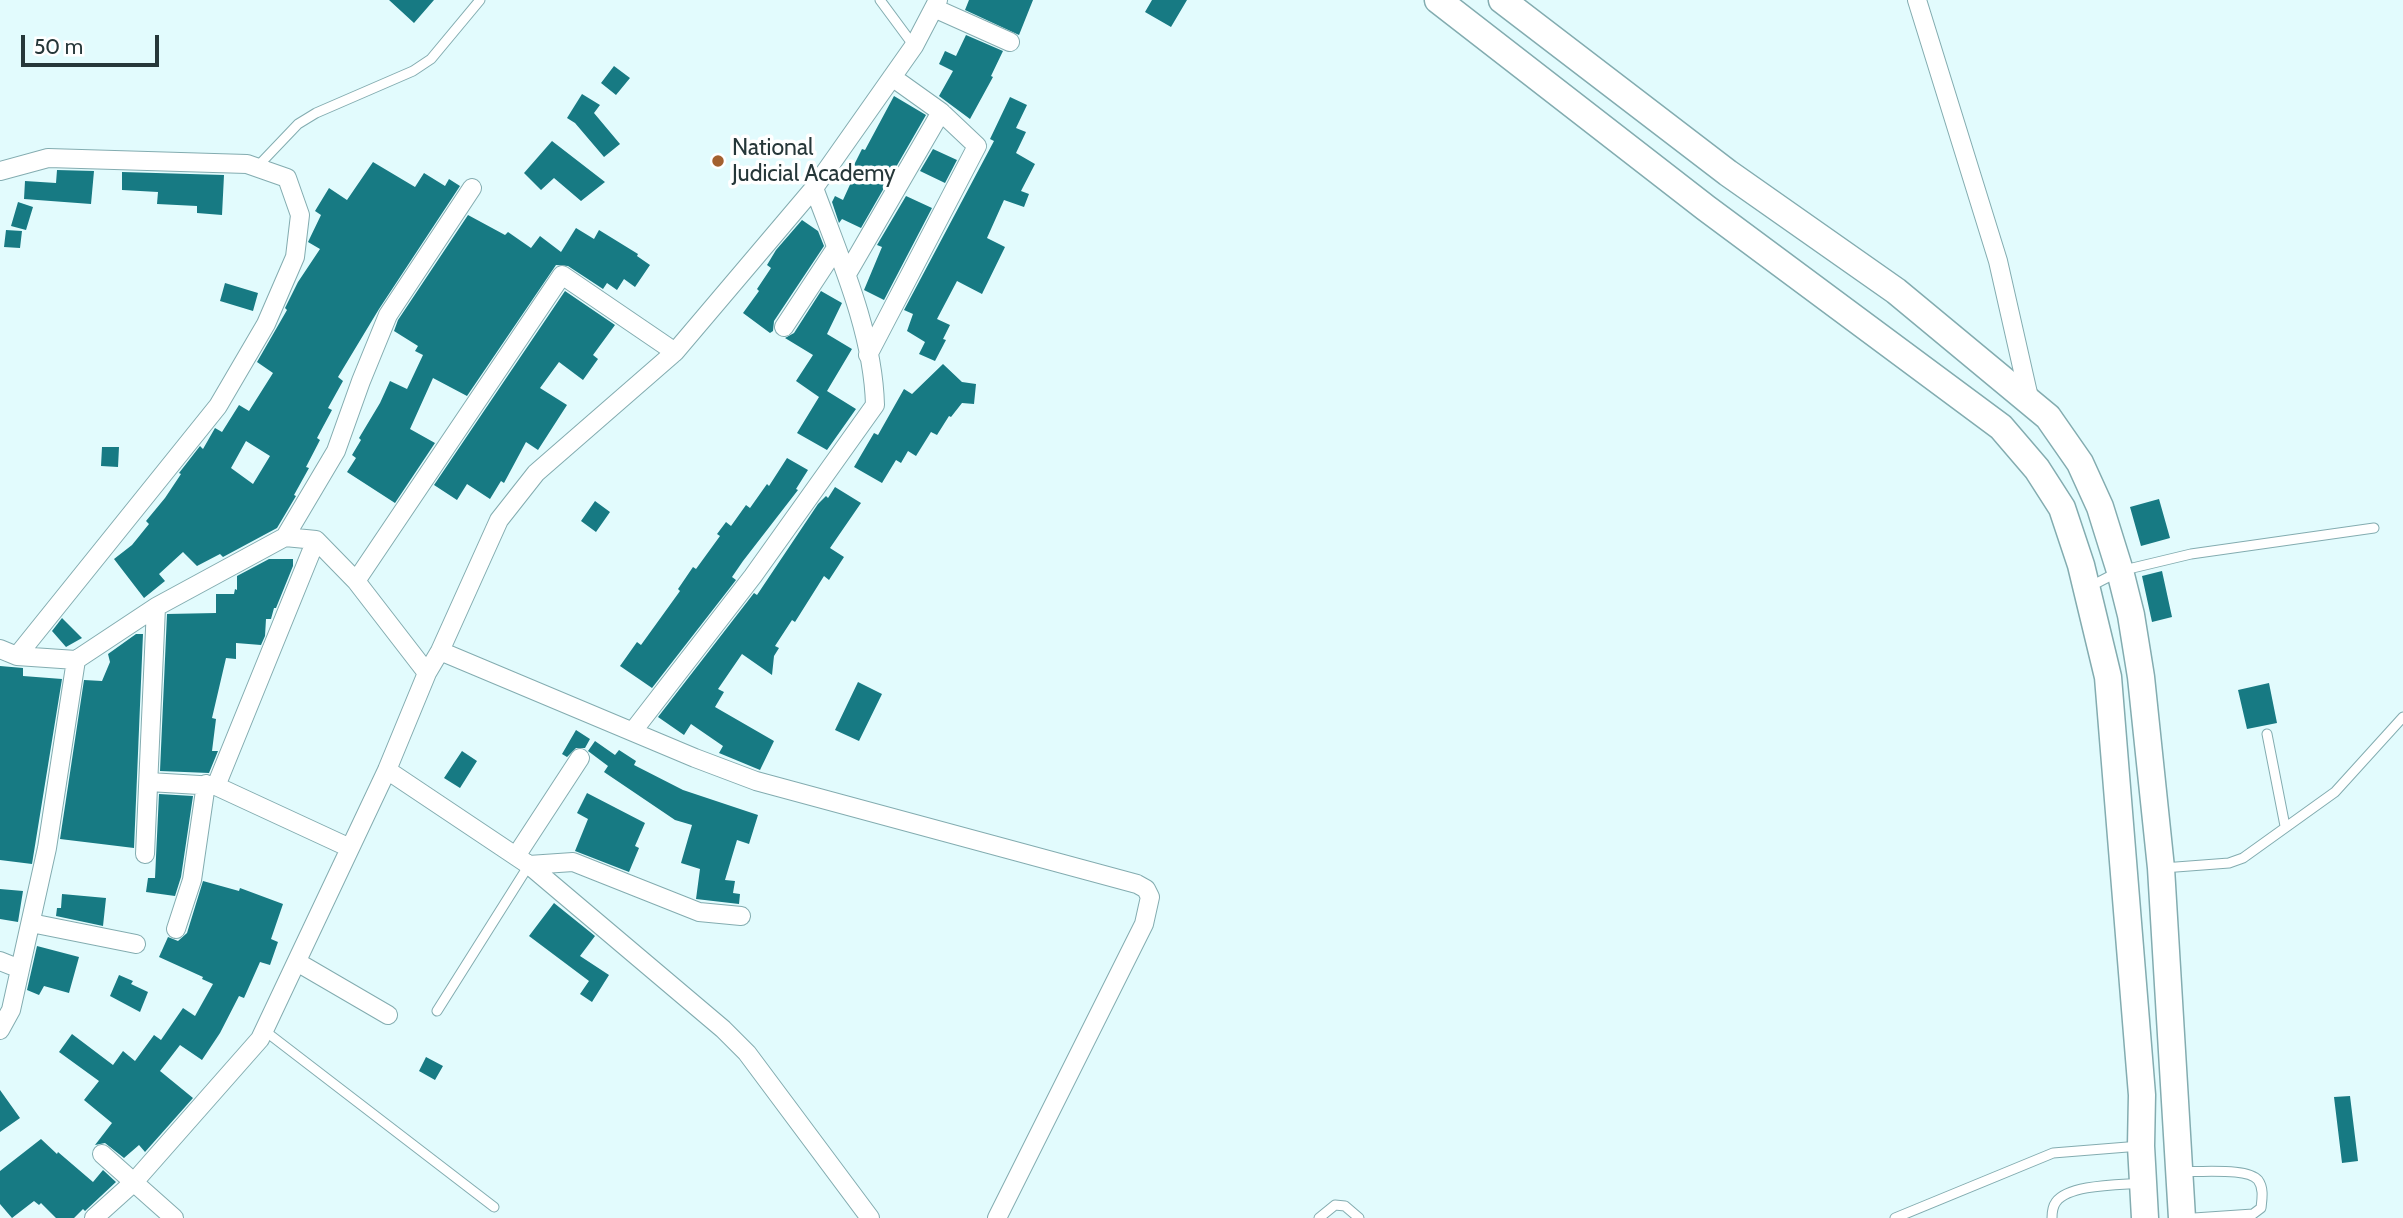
<!DOCTYPE html>
<style>
body{margin:0}
#map{position:relative;width:2403px;height:1218px;overflow:hidden;background:#e2fbfd;font-family:Cabin,sans-serif}
canvas{display:block}
.scale{position:absolute;left:21px;top:35px;width:138px;height:32px;box-sizing:border-box;border:4px solid #263739;border-top:0;padding-left:9px;font-size:21px;line-height:24px;white-space:nowrap;color:#263739;-webkit-text-stroke:5px #fff;paint-order:stroke}
</style>
<div id="map">
<canvas width="2403" height="1218"></canvas>
<div class="scale">50 m</div>
</div>
<script>
const c = document.querySelector('canvas').getContext('2d');
c.lineJoin = 'round';
function fill(path, color) {
  c.fillStyle = color;
  c.fill(path, 'evenodd');
}
function trace(path, color, width, dash) {
  c.strokeStyle = color;
  c.lineWidth = width;
  c.lineCap = dash ? 'butt' : 'round';
  c.setLineDash(dash || []);
  c.stroke(path);
}
function write(font, color, halo, rows, align = 'center') {
  c.font = font + ' Cabin,sans-serif';
  c.lineWidth = 7;
  c.setLineDash([]);
  c.textBaseline = 'middle';
  c.strokeStyle = halo;
  c.fillStyle = color;
  for (const [text, x, y, turn = 0] of rows) {
    c.save();
    c.translate(x, y);
    c.rotate((+turn || 0) * Math.PI / 180);
    c.textAlign = isNaN(turn) ? turn : align;
    if (halo) c.strokeText(text, 0, 0);
    c.fillText(text, 0, 0);
    c.restore();
  }
}
fill(new Path2D(`
 M389,0H434L414,23Z
 M969,0H1033L1019,35L965,10Z
 M1152,0H1187L1171,27L1145,12Z
 M966,35L1003,51L991,76L993,77L970,119L939,96L953,71L939,64L945,51L956,56Z
 M614,66L630,78L616,95L601,83Z
 M582,94L600,105L594,113L620,144L604,157L575,123L567,118Z
 M894,96L926,115L861,228L842,219L839,223L832,202L835,196L843,200L858,167L854,165L862,149L865,150Z
 M1010,97L1027,105L1016,128L1026,132L1016,153L1035,164L1021,191L1029,194L1024,207L1004,200L987,238L1005,247L982,294L957,281L937,319L950,325L943,339L946,340L935,361L919,354L925,342L907,331L913,314L904,310L994,141L990,139Z
 M552,141L605,182L581,201L554,178L541,190L524,173Z
 M933,149L957,160L945,183L920,171Z
 M373,162L415,187L424,173L445,186L449,179L460,186L379,309L338,377L343,381L328,408L332,410L317,438L320,440L306,467L309,468L294,495L296,496L277,528L223,557L220,554L197,566L183,552L159,574L165,581L144,598L114,559L132,545L149,524L146,521L165,498L181,474L179,473L200,446L203,449L215,428L222,432L239,405L249,411L273,373L257,362L287,310L285,308L298,282L320,249L308,242L321,215L315,211L329,188L347,200ZM246,441L270,456L253,484L231,468Z
 M57,170L94,171L91,204L24,199L25,181L56,183Z
 M122,172L224,175L222,215L197,213V206L157,204L158,192L122,190Z
 M906,196L932,208L884,300L864,290L882,247L877,245Z
 M18,202L33,207L26,230L11,226Z
 M468,215L505,235L508,232L531,248L540,236L561,252L576,228L594,239L599,230L638,254L637,256L650,265L635,287L624,279L617,290L607,283L603,289L568,266L556,265L467,396L433,378L410,429L435,443L395,503L347,472L356,458L352,455L361,440L359,438L380,403L390,381L407,389L423,355L415,351L418,346L394,331L398,320Z
 M802,220L818,231L824,246L774,321L773,331L770,333L743,313L759,291L757,289L771,268L767,265L776,250Z
 M6,230L22,231L20,248L4,247Z
 M225,283L258,293L253,311L220,301Z
 M565,291L615,325L593,355L598,359L583,380L559,362L540,388L567,405L538,450L526,442L504,483L501,481L490,499L467,484L457,500L434,485Z
 M821,291L842,303L827,334L852,349L827,391L856,409L827,450L797,433L819,397L796,381L813,355L785,338L794,333Z
 M943,364L962,382L976,384L974,404L962,403L951,417L949,416L937,435L931,432L916,456L908,451L901,463L896,460L882,483L854,467L874,433L878,435L904,389L912,394Z
 M102,447H119L118,467L101,466Z
 M787,458L808,470L796,489L798,490L743,561L732,577L736,580L652,688L620,666L637,642L641,645L680,591L678,589L693,567L696,569L720,536L717,534L726,522L731,526L746,505L750,508L767,484L769,486Z
 M835,487L861,503L830,548L844,557L829,580L824,576L795,622L792,620L775,646L779,648L774,656L772,675L742,654L718,689L724,692L715,707L774,741L760,770L719,753L723,746L691,724L684,735L658,717L754,593L757,595L818,504L826,496L828,498Z
 M2159,499L2170,538L2141,546L2130,507Z
 M595,501L610,512L596,532L581,521Z
 M269,559H293V566L276,608H274L271,619H266L265,636L261,645L236,643V659L226,658L212,718L216,719L212,751H218L209,773L160,771L167,614L216,613V594H234L235,589L237,590V576Z
 M2162,571L2172,617L2152,622L2142,576Z
 M62,618L82,638L66,647L52,631Z
 M136,634H143L134,848L60,839L84,680L102,681L110,662L108,654Z
 M0,666L23,668V676L62,679L32,864L0,860Z
 M858,682L882,694L859,741L835,730Z
 M2269,683L2277,723L2247,729L2238,690Z
 M576,730L590,739L585,748H576L567,757L562,754Z
 M595,741L615,755L619,750L636,761L634,765L683,790L758,815L749,844L737,840L725,880L735,881L733,893L740,894L739,904L696,899L700,869L681,863L692,825L675,820L604,772L608,766L588,751Z
 M462,751L477,761L460,788L444,778Z
 M587,793L645,823L635,846L639,848L629,872L575,851L588,819L577,813Z
 M159,794L193,796L181,877L175,896L146,892L148,878H155Z
 M203,881L239,891L240,888L283,904L271,939L278,942L270,965L260,962L244,998L239,996L220,1033L202,1060L180,1045L160,1071L193,1098L145,1152L139,1145L124,1158L105,1143L95,1145L112,1123L84,1100L99,1081L59,1052L72,1034L113,1065L123,1051L135,1061L154,1035L161,1040L183,1008L195,1016L213,984L202,979L203,977L159,957L168,937L178,941L187,933Z
 M0,889L23,891L18,922L0,919Z
 M62,894L106,898L103,926L56,916L57,908H61Z
 M554,903L595,936L580,956L609,975L592,1002L580,994L589,981L529,936Z
 M37,946L79,957L69,993L44,986L39,995L27,990Z
 M119,975L133,981L131,984L148,992L140,1012L110,996Z
 M426,1057L443,1066L435,1080L419,1071Z
 M0,1090L20,1118L0,1132Z
 M2350,1096L2358,1161L2342,1163L2334,1097Z
 M41,1139L57,1154L58,1152L93,1182L103,1170L116,1182L85,1211L83,1209L74,1218H56L41,1203L39,1205L34,1201L12,1218L0,1204V1171Z`), '#177a83');
const lane = new Path2D(`
 M880,0L914,46
 M257,167L298,124L316,113L413,71L431,59L480,0
 M2089,587L2120,571L2191,554L2374,528
 M2267,734L2285,826
 M2163,868L2229,863L2243,858L2335,792L2403,717
 M437,1011L529,865
 M265,1031L494,1207
 M2181,1171C2199,1173 2247,1167 2258,1180C2264,1188 2262,1199 2261,1208L2253,1214L2194,1218
 M1319,1218L1335,1205L1345,1206L1359,1218
 M1895,1218L2053,1153L2140,1146
 M2052,1218C2052,1213 2053,1206 2056,1202C2069,1184 2121,1185 2142,1183`);
const street = new Path2D(`
 M1917,0L1998,261L2030,402
 M934,8L1010,42
 M0,171L48,158L247,164L287,178L300,215L295,257L266,324L218,406L17,656
 M847,274L941,112
 M784,327L836,248
 M868,355L977,146L941,112L892,77
 M285,537L336,451L361,381L388,315L472,188
 M356,581L562,275L675,352
 M0,649L17,656L76,660L156,607L285,537L316,540L356,581L427,673
 M440,651L695,758L756,781L1137,884L1146,889L1150,897L1144,924L997,1218
 M633,731L753,576L875,405C873,331 839,256 814,188
 M387,770L529,865L723,1029L747,1053L870,1218
 M149,782L216,786L350,848
 M216,786L316,540
 M145,854L156,607
 M516,856L580,758
 M529,865L573,862L699,912L741,916
 M31,923L136,944
 M176,929L192,880L206,784
 M0,961L20,969
 M297,962L388,1015
 M0,1030L11,1010L47,848L76,660
 M102,1154L174,1218
 M94,1218L134,1182L260,1039L387,770L427,673L440,651L499,520L536,473L675,352L814,188L914,46L938,0`);
const primary = new Path2D(`
 M1438,0L1706,208L2001,427L2037,469L2062,508L2081,565L2108,677L2142,1095L2141,1146L2145,1218
 M1502,0L1728,173L1896,291L2048,417L2080,463L2100,507L2120,571L2131,615L2141,677L2161,868L2182,1218`);
trace(lane, '#83acb0', 11);
trace(street, '#83acb0', 20);
trace(primary, '#83acb0', 29);
trace(lane, '#fff', 9);
trace(street, '#fff', 18);
trace(primary, '#fff', 26);
for (const [x, y, r, color] of [
 [718,161,7,"#a3602f"]
]) {
  const dot = new Path2D();
  dot.arc(x, y, r, 0, 2 * Math.PI);
  c.fillStyle = color;
  c.fill(dot);
  trace(dot, '#fff', 2.5);
}
write('23px', '#263739', '#fff', [
 ["National",732,148],
 ["Judicial Academy",732,174]
], 'left');
</script>
